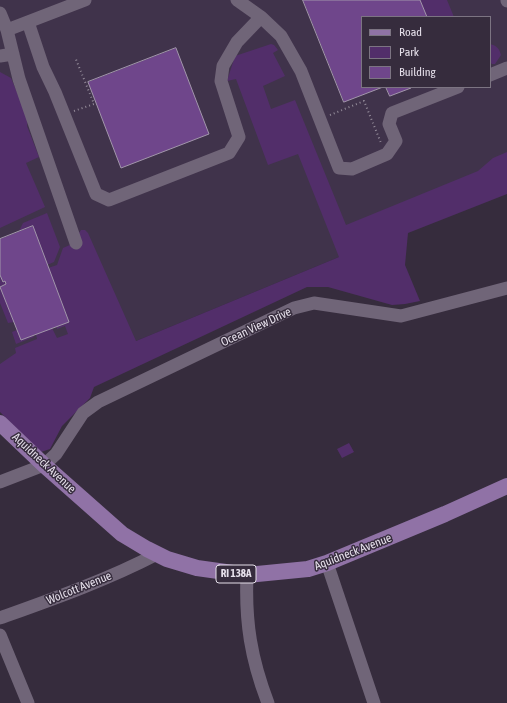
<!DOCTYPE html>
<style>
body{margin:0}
#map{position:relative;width:507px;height:703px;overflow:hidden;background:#362c3d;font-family:"Asap Condensed",sans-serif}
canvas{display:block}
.legend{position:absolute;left:361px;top:16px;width:130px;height:72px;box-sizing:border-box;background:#362c3d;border:1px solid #7c7482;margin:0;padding:5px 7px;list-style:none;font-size:12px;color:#e5dfea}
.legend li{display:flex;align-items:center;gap:8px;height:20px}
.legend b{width:20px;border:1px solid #7c7482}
</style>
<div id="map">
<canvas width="507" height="703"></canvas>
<ul class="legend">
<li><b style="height:5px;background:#9072a6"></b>Road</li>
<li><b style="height:11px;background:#522e6a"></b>Park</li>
<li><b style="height:11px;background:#6f468b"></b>Building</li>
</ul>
</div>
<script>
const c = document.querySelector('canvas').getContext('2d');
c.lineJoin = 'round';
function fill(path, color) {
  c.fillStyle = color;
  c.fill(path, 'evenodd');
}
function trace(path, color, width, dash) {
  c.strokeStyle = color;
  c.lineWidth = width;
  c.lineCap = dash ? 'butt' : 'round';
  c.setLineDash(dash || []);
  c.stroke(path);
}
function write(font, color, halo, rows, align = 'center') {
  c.font = font + ' "Asap Condensed",sans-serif';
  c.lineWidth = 3;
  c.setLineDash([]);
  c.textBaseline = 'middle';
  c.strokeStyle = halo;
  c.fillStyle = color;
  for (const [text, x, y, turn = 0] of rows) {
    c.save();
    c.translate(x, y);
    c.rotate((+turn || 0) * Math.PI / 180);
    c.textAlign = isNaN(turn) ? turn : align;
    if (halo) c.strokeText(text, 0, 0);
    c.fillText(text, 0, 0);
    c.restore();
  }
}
fill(new Path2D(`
 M0,0H507V167L339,257L136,341L0,402ZM362,17H490V87H362Z`), '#40334b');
fill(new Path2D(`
 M420,0H447L454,17H427Z
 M271,44L274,45L278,50L273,53L285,76L263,86L271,109L295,100L346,225L478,171L493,158L507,152V194L408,233L405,265L420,301L405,304L392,305L328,287H307L94,387L90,398L62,426L50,449L41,452L0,412V364L16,353L15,348L37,339L36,334L52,328L57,338L68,334L65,326L57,329L56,326L69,321L48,268L57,265L63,248L72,244L81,230H85L88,233L136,341L339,257L298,154L268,165L236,79L227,81L235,56Z
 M490,44C497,46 499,48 501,55L495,64H492L490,62Z
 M0,72L11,78L28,118L27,126L39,157L26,163L45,207L0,228Z
 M47,213L60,247L54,262L47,265L33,226L19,231L23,223Z
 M0,275L2,282L5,281L6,284L0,287L14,322L8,323L0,303Z
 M17,330L21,340L33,335L34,337L16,344L12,332Z
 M349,443L354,452L342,458L337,449Z`), '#522e6a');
const building = new Path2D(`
 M303,0H420L427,17H362V87H383L344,102Z
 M176,48L209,134L121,168L88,82Z
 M386,87H411V88L390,96Z
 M33,226L69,322L21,340L0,287L6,284L5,281L3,282L0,275V239Z`);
fill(building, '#6f468b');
trace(building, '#a296ab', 1);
trace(new Path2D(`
 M74,111L94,104L75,57
 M330,115L364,101L381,143`), '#938b99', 2, [1, 3]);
trace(new Path2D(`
 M237,0L261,17L281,36L301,71L339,168L352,169L387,154L396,141L389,124L392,113L458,87
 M507,0V1
 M0,13L7,30L19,79L76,243
 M28,22L43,67L55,92L96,194L109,200L229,153L239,137L221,81L223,66L237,42L261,17
 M7,30L85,0
 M0,56L13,54
 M490,75L507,68
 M0,482L44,465L56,454L83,413L98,402L294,308L314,303L401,316L507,288
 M327,563L374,703
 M247,575C245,622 251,659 268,703
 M0,618C53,599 107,580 157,554
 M0,635L28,703`), '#706578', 13);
trace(new Path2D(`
 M0,423L44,465L122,534L147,549L167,559L197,568L247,575L308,569L327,563L445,514L507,486`), '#9072a6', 16);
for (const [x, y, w] of [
 [236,574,40]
]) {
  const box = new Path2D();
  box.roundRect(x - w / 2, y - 9, w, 18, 3);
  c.fillStyle = '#362c3d';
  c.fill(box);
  trace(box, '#e5dfea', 1);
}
write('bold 11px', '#e5dfea', null, [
 ["RI 138A",236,574]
]);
write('12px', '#e5dfea', '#362c3d', [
 ["Ocean View Drive",256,327,-25],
 ["Aquidneck Avenue",44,463,43],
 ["Aquidneck Avenue",353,552,-21],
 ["Wolcott Avenue",79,588,-22]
]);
</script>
